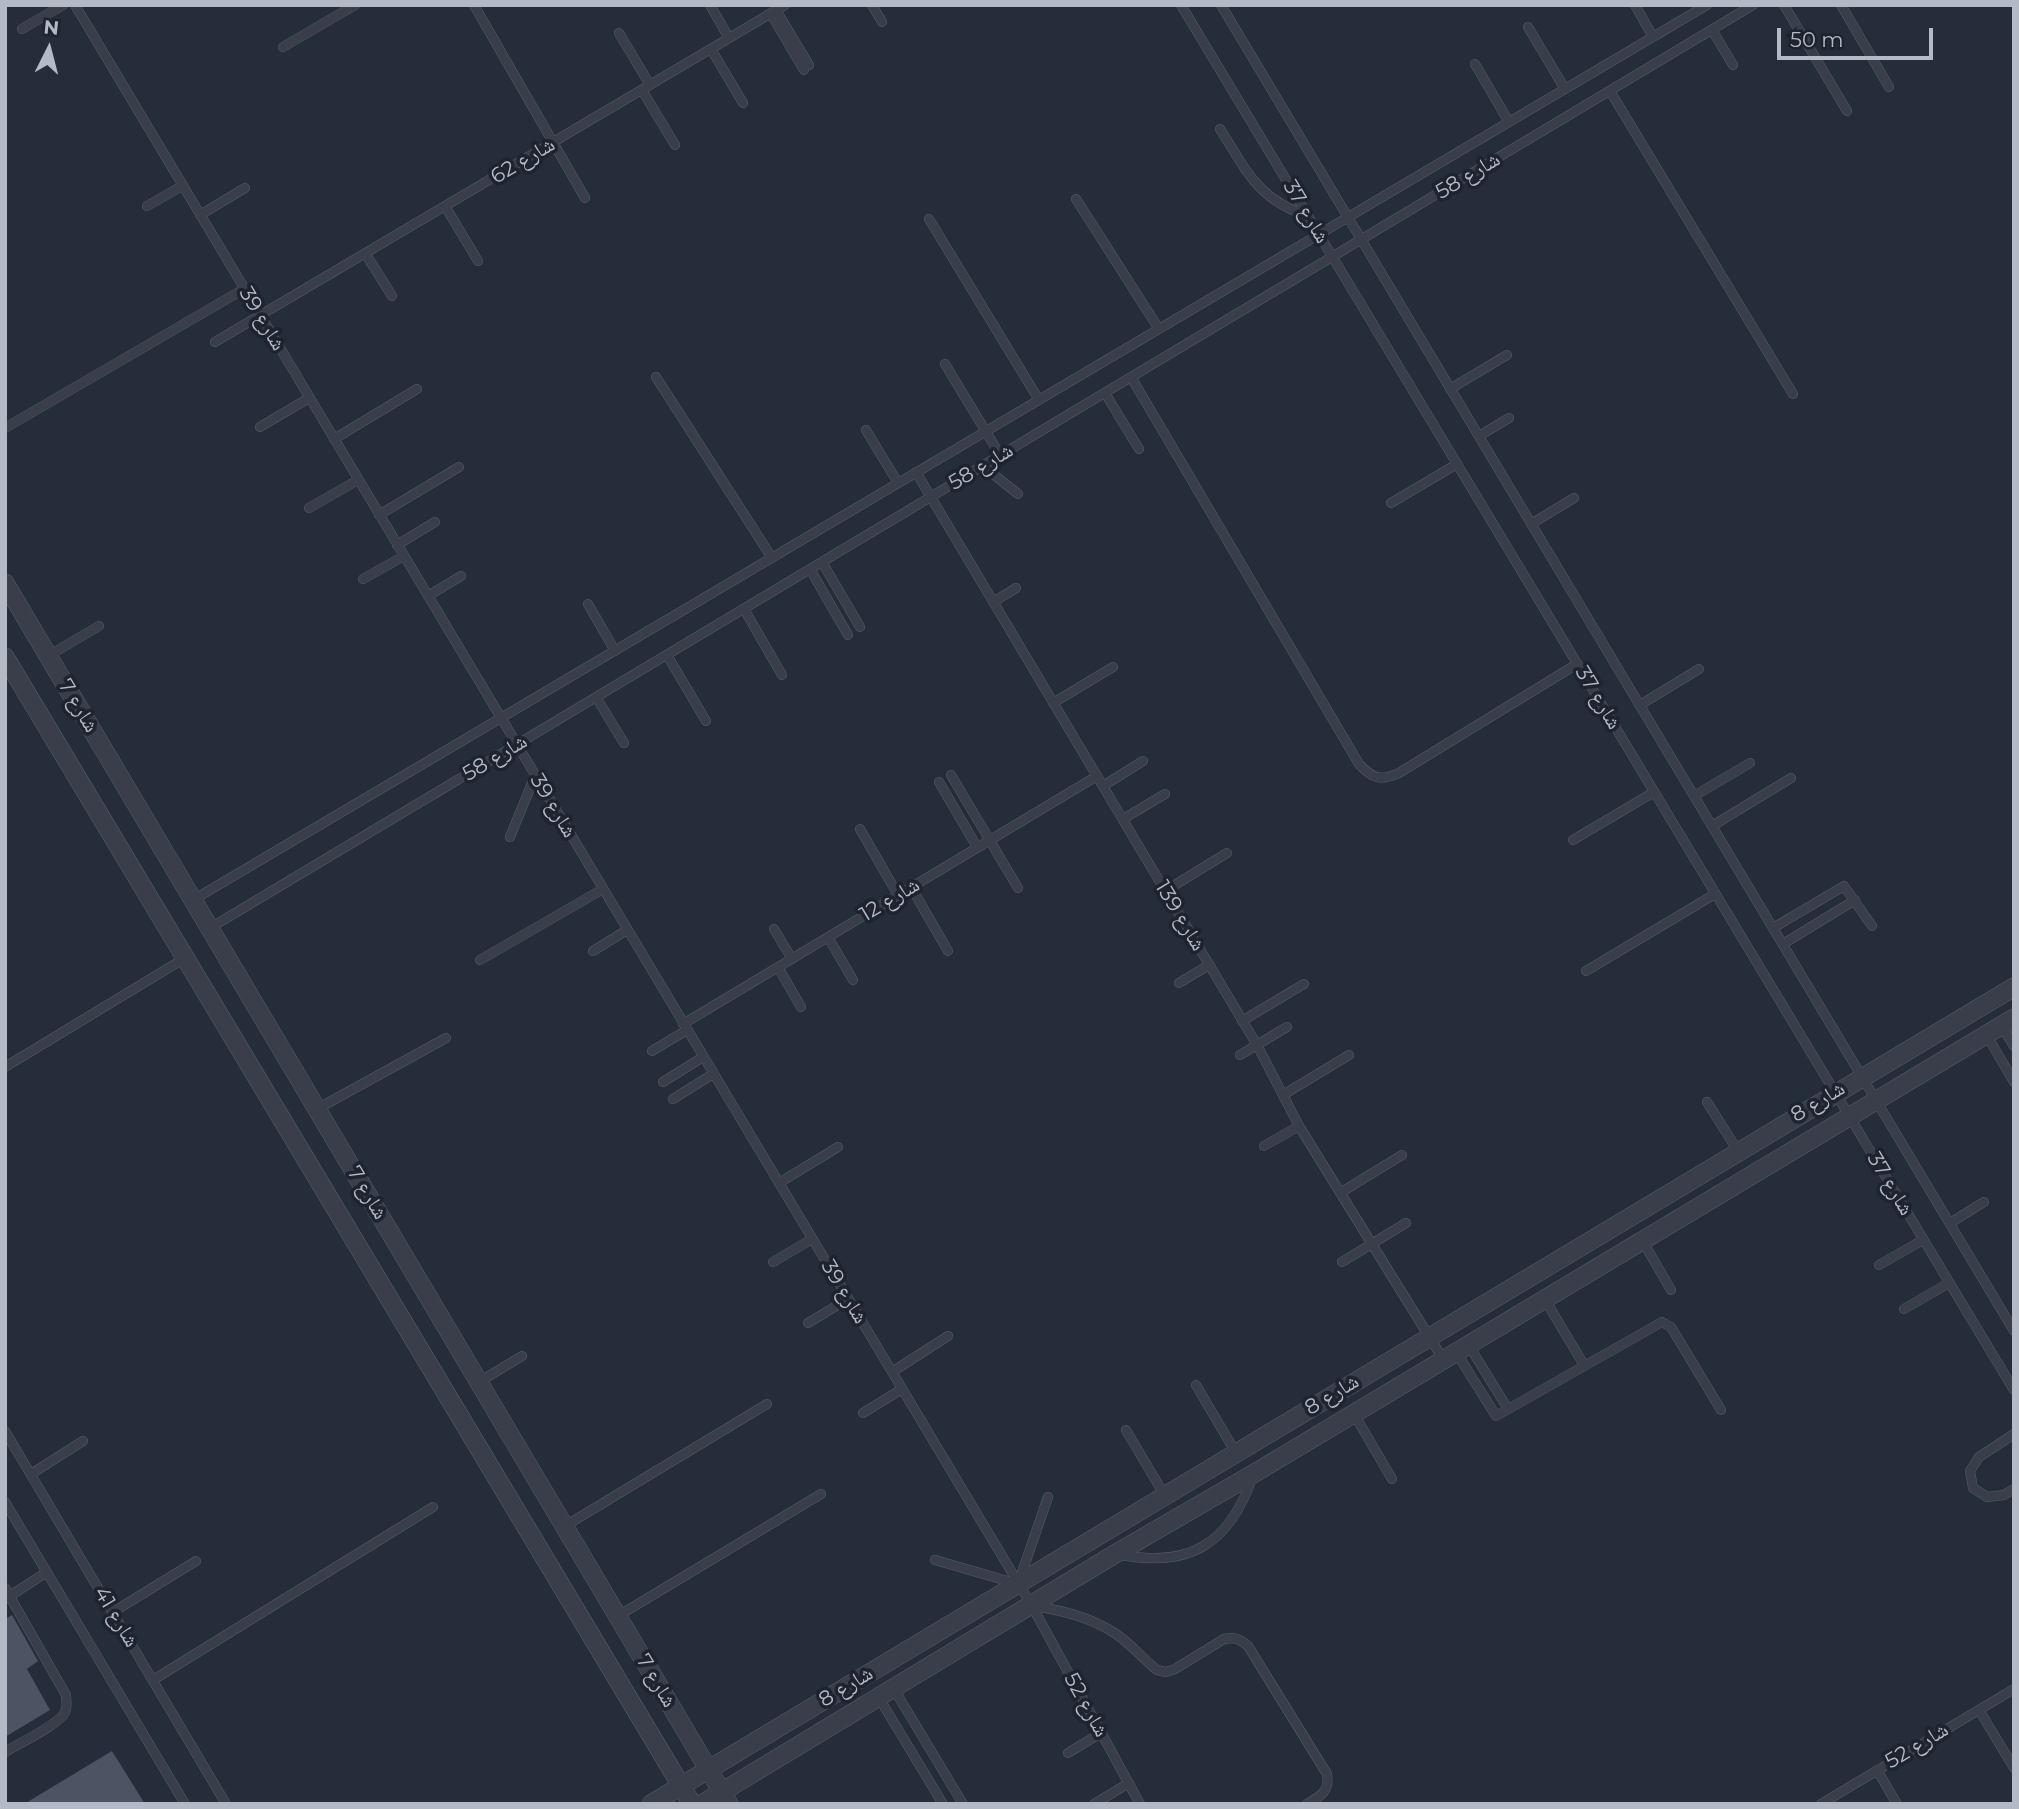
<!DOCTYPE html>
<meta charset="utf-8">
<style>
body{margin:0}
#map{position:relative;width:2019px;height:1809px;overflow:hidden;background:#252c3a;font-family:Montserrat,sans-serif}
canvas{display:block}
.frame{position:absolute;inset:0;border:7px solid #b4b9c6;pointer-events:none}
.north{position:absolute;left:14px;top:14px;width:70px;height:70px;-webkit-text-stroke:5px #1e232f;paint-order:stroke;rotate:6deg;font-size:19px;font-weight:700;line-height:28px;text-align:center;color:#b4b9c6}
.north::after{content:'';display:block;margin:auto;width:24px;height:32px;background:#b4b9c6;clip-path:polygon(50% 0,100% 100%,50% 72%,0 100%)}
.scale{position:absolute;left:1777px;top:28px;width:156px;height:32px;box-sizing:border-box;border:4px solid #b4b9c6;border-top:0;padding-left:9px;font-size:21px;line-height:24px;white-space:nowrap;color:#b4b9c6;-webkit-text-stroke:5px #1e232f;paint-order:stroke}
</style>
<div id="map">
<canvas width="2019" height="1809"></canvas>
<div class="frame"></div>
<div class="north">N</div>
<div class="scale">50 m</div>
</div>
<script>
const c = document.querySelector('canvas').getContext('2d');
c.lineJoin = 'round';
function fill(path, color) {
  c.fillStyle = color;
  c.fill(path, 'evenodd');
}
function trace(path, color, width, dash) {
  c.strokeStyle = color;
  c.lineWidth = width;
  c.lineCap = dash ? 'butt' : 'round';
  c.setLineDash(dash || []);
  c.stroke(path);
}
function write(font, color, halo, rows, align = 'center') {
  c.font = font + ' Montserrat,"Noto Naskh Arabic",sans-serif';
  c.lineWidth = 7;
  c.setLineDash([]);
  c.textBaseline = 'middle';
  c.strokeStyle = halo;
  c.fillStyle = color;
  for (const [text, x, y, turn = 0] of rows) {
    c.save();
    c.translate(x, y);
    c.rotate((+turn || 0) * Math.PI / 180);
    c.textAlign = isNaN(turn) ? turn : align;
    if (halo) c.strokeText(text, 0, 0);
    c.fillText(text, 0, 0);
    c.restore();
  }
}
fill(new Path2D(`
 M12,1615L38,1661L27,1669L50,1710L5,1737V1619Z
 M112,1751L145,1804H24Z`), '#4c5363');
const lane = new Path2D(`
 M75,5L1032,1606L1140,1804
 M474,5L585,198
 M710,5L729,38
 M872,5L882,22
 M1181,5L2014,1390
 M1221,5L2014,1331
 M1635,5L1653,37
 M1784,5L1847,111
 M1841,5L1889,87
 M776,10L809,65
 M771,14L804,70
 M1528,27L1565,89
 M22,29L63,5
 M1712,30L1733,65
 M619,33L650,85
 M283,47L355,5
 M711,49L743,103
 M1475,64L1509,122
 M642,90L675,145
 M1610,91L1793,394
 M1220,129C1247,171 1257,199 1308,216
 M1076,199L1159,329
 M147,206L182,186
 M445,206L478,261
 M200,215L245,188
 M929,219L1039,400
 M365,253L392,296
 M215,342L785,5
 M945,364L1000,455
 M656,377L772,558
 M1131,377L1359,764C1373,779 1381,781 1399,773L1577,664
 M1450,389L1507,355
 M1105,393L1139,449
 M260,427L309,398
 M5,428L244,289
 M866,430L898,483
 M1479,436L1509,418
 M334,439L417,389
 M983,466L1018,494
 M916,472L1257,1045L1299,1126L1443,1359
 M1391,503L1457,464
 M309,508L358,480
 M379,515L459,467
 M1531,524L1574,498
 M397,545L435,522
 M822,562L860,627
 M810,569L848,635
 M363,579L404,556
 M428,596L461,576
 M993,602L1016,588
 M588,604L615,651
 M744,609L782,675
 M667,655L706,721
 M48,656L99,626
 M596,697L624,743
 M1053,703L1113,667
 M1640,705L1699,669
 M951,775L1018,888
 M939,782L977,847
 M1103,786L1143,761
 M1694,796L1750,763
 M1123,819L1165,794
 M1712,826L1791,778
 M860,829L898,895
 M510,837L535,776
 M1573,840L1654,792
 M911,887L948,951
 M1165,891L1227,853
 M193,900L1707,5
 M210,928L1753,5
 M1773,928L1844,886L1872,926
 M774,929L792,959
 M828,937L853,980
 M1783,944L1855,900
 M593,951L627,930
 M480,960L603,889
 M778,967L801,1007
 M1586,971L1715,894
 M1179,983L1209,965
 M1242,1021L1304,984
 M683,1024L1097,776
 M2001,1025L2014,1046
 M1986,1034L2014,1082
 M652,1051L687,1030
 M1240,1055L1287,1027
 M5,1067L185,958
 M663,1082L703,1057
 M1283,1095L1349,1055
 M673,1099L713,1074
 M1707,1102L1738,1151
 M317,1109L446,1038
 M1264,1146L1299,1126
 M779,1183L838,1147
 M1340,1193L1402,1155
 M1950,1223L1984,1202
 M1642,1240L1671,1290
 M773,1262L812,1239
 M1342,1262L1406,1223
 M1879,1265L1923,1240
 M1544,1298L1584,1365
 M1904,1309L1949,1283
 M808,1323L848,1299
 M1468,1344L1508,1409
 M1456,1352L1496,1416L1662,1322L1671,1327L1721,1410
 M892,1372L948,1336
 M479,1382L522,1356
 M1196,1385L1236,1453
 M863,1413L902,1389
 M1354,1414L1392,1479
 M1126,1430L1165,1496
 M5,1431L226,1804
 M2014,1434L1979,1457L1970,1471L1973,1488L1987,1497L2004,1495L2014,1489
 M31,1474L83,1441
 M5,1502L185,1804
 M565,1526L767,1404
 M1117,1554C1188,1569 1230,1545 1253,1475
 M935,1560L1018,1584L1048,1497
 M5,1588L66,1695C66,1701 68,1706 65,1712C59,1725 19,1743 5,1752
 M5,1599L47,1572
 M1033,1606C1062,1610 1091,1617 1116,1634C1131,1644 1143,1659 1157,1670L1166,1672L1175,1669L1224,1639C1235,1637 1240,1639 1248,1646L1327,1774C1330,1791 1321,1796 1307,1804
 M113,1612L196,1561
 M618,1616L821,1494
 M153,1680L433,1507
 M894,1689L963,1804
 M879,1698L943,1804
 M1979,1710L2014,1768
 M1068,1753L1101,1733
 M1877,1770L1897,1804
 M1094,1804L1129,1783
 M1821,1804L2014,1689`);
const street = new Path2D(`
 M5,583L729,1804
 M5,657L692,1804
 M651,1804L2014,987
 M702,1804L1115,1554L1253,1474L2014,1018`);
trace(lane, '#575c68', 10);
trace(street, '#575c68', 19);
trace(lane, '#393e4a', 9);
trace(street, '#393e4a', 18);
write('21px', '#b4b9c6', '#1e232f', [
 ["شارع 62",523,161,-31],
 ["شارع 58",1468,176,-31],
 ["شارع 37",1306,212,59],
 ["شارع 39",262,319,59],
 ["شارع 58",981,467,-31],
 ["شارع 37",1598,698,59],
 ["شارع 7",78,706,59],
 ["شارع 58",495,758,-31],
 ["شارع 39",553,806,59],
 ["شارع 12",890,900,-31],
 ["شارع 139",1180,916,59],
 ["شارع 8",1818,1102,-31],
 ["شارع 37",1890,1184,59],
 ["شارع 7",367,1193,59],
 ["شارع 39",844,1292,59],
 ["شارع 8",1332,1395,-31],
 ["شارع 41",116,1617,59],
 ["شارع 7",656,1681,59],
 ["شارع 8",846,1687,-31],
 ["شارع 52",1086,1705,61],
 ["شارع 52",1917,1746,-31]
]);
</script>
